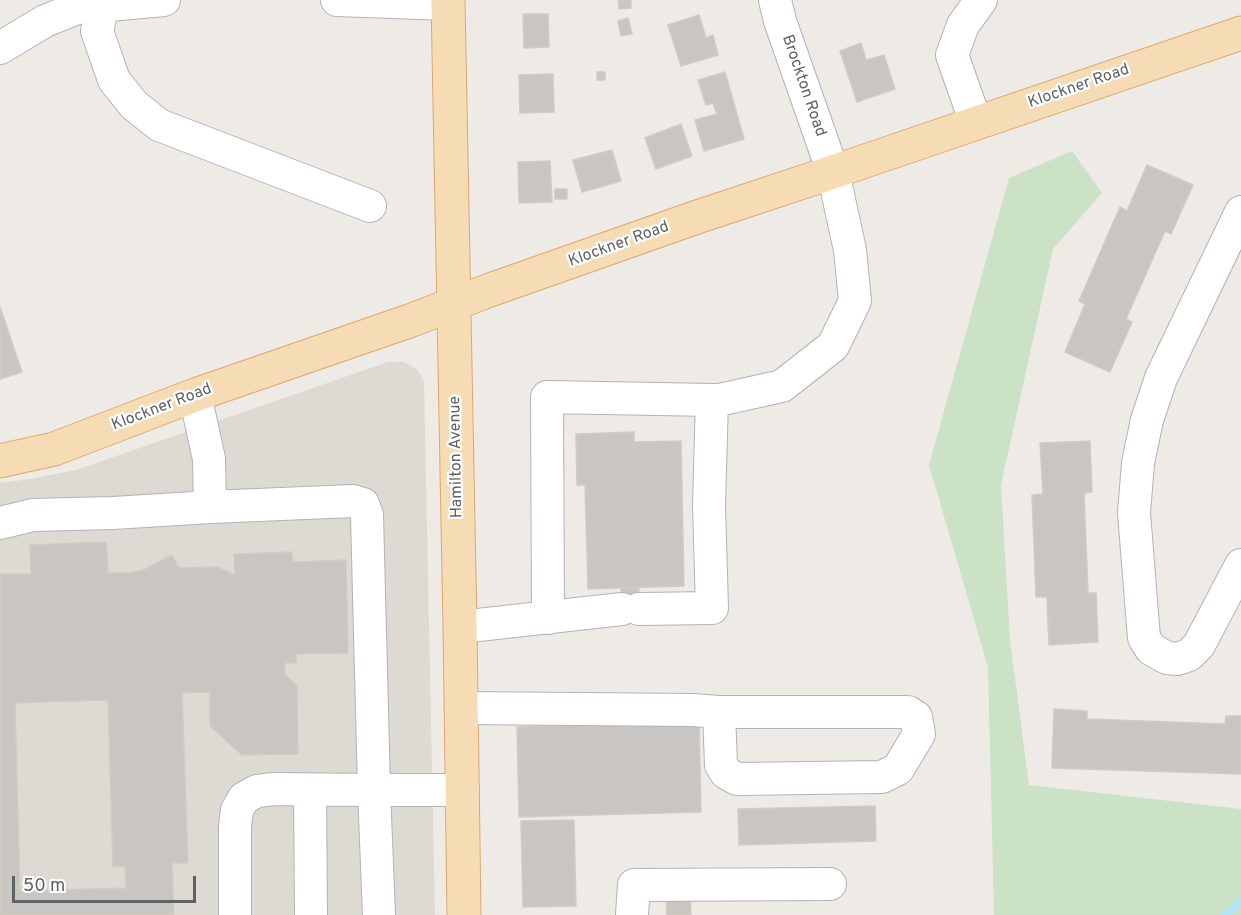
<!DOCTYPE html>
<style>
body{margin:0}
#map{position:relative;width:1241px;height:915px;overflow:hidden;background:#eeeae6;font-family:Overpass,sans-serif}
canvas{display:block}
.scale{position:absolute;left:12px;top:876px;width:184px;height:27px;box-sizing:border-box;border:3px solid #5d6264;border-top:0;padding-left:8px;font-size:18px;line-height:21px;white-space:nowrap;color:#5d6264;-webkit-text-stroke:4px #fff;paint-order:stroke}
</style>
<div id="map">
<canvas width="1241" height="915"></canvas>
<div class="scale">50 m</div>
</div>
<script>
const c = document.querySelector('canvas').getContext('2d');
c.lineJoin = 'round';
function fill(path, color) {
  c.fillStyle = color;
  c.fill(path, 'evenodd');
}
function trace(path, color, width, dash) {
  c.strokeStyle = color;
  c.lineWidth = width;
  c.lineCap = dash ? 'butt' : 'round';
  c.setLineDash(dash || []);
  c.stroke(path);
}
function write(font, color, halo, rows, align = 'center') {
  c.font = font + ' Overpass,sans-serif';
  c.lineWidth = 4.5;
  c.setLineDash([]);
  c.textBaseline = 'middle';
  c.strokeStyle = halo;
  c.fillStyle = color;
  for (const [text, x, y, turn = 0] of rows) {
    c.save();
    c.translate(x, y);
    c.rotate((+turn || 0) * Math.PI / 180);
    c.textAlign = isNaN(turn) ? turn : align;
    if (halo) c.strokeText(text, 0, 0);
    c.fillText(text, 0, 0);
    c.restore();
  }
}
fill(new Path2D(`
 M388,362H404L418,370L424,382L435,915H0V483L30,479L76,470Z`), '#dddad4');
fill(new Path2D(`
 M1072,151L1102,193L1053,249L1001,485L1010,640L1029,785L1241,809V915H994L988,667L929,465L1009,178Z`), '#cce2c6');
trace(new Path2D(`
 M1225,915L1241,901`), '#afe5f4', 8);
const building = new Path2D(`
 M618,0H631V8L619,9Z
 M523,14H548L549,47L524,48Z
 M699,15L706,38L713,35L718,55L681,66L668,25Z
 M628,18L632,34L621,36L618,21Z
 M861,43L866,60L884,55L895,89L857,102L840,51Z
 M597,72H605V80H597Z
 M725,72L744,139L704,151L695,120L717,114L713,103L706,105L698,80Z
 M553,74L554,112L520,113L519,75Z
 M681,124L692,156L656,169L645,138Z
 M612,150L621,181L582,192L573,160Z
 M550,161L552,202L519,203L518,162Z
 M1147,165L1193,185L1171,234L1165,231L1126,319L1132,322L1110,372L1065,352L1085,304L1079,301L1120,207L1127,211Z
 M555,189H567V199H555Z
 M0,307L22,372L0,379Z
 M634,432V442L681,441L684,586L588,589L585,485H577L576,434Z
 M1090,441L1092,492L1084,493L1088,593H1096L1098,642L1049,645L1047,597H1036L1032,495L1043,494L1040,443Z
 M106,542L108,573H130L143,570L172,555L179,568L217,567L235,575L234,554L292,552L293,562L346,560L348,653L296,654V663H285V675L297,686L298,754L242,755L210,726V692L182,693L188,863H172L174,915H0V574H31L30,545ZM108,700L113,867L125,866L126,888L20,891L15,703Z
 M621,588H639V613H622Z
 M1054,709L1087,711V719L1225,724L1226,716H1241V774L1052,768Z
 M699,721L701,812L519,817L517,727Z
 M875,806L876,841L739,845L738,809Z
 M574,820L576,906L523,907L521,821Z
 M690,895L691,915H667L666,896Z`);
fill(building, '#c9c5c2');
trace(building, '#d2cbc5', 1.5);
const minor = new Path2D(`
 M104,0L97,31L114,80L134,105L159,125L370,206
 M337,0L448,4
 M0,48L45,21L77,8L164,0
 M976,123L952,55L963,25L981,0
 M1241,212L1161,378L1147,420L1138,463L1134,513L1144,638L1151,649L1167,658L1177,659L1189,655L1199,645L1241,565
 M195,395L209,459L210,507
 M712,400H719L782,386L833,346L855,301L850,250L833,172L780,21L775,0
 M0,523L33,515L113,513L210,507L353,501L363,504L367,515L374,790L379,915
 M548,618L547,397L712,400L709,505L712,608L639,609
 M460,627L622,609
 M461,708L693,710L719,712H908L916,717L919,734L898,769L882,777L737,779L726,773L721,765L719,712
 M310,790L311,915
 M235,915V826L237,810L244,798L257,791L274,789L374,790H463
 M632,915L634,885L830,884`);
const major = new Path2D(`
 M448,0L460,627L464,915
 M0,461L54,449L195,395L412,320L490,290L700,216L833,172L1241,33`);
trace(minor, '#b1b4b6', 34);
trace(major, '#e0a66d', 35);
trace(minor, '#fff', 32);
trace(major, '#f5dcb4', 33);
write('16px', '#5d6264', '#fff', [
 ["Brockton Road",803,86,71],
 ["Klockner Road",1079,87,-19],
 ["Klockner Road",619,245,-20],
 ["Klockner Road",162,408,-21],
 ["Hamilton Avenue",457,457,-91]
]);
</script>
